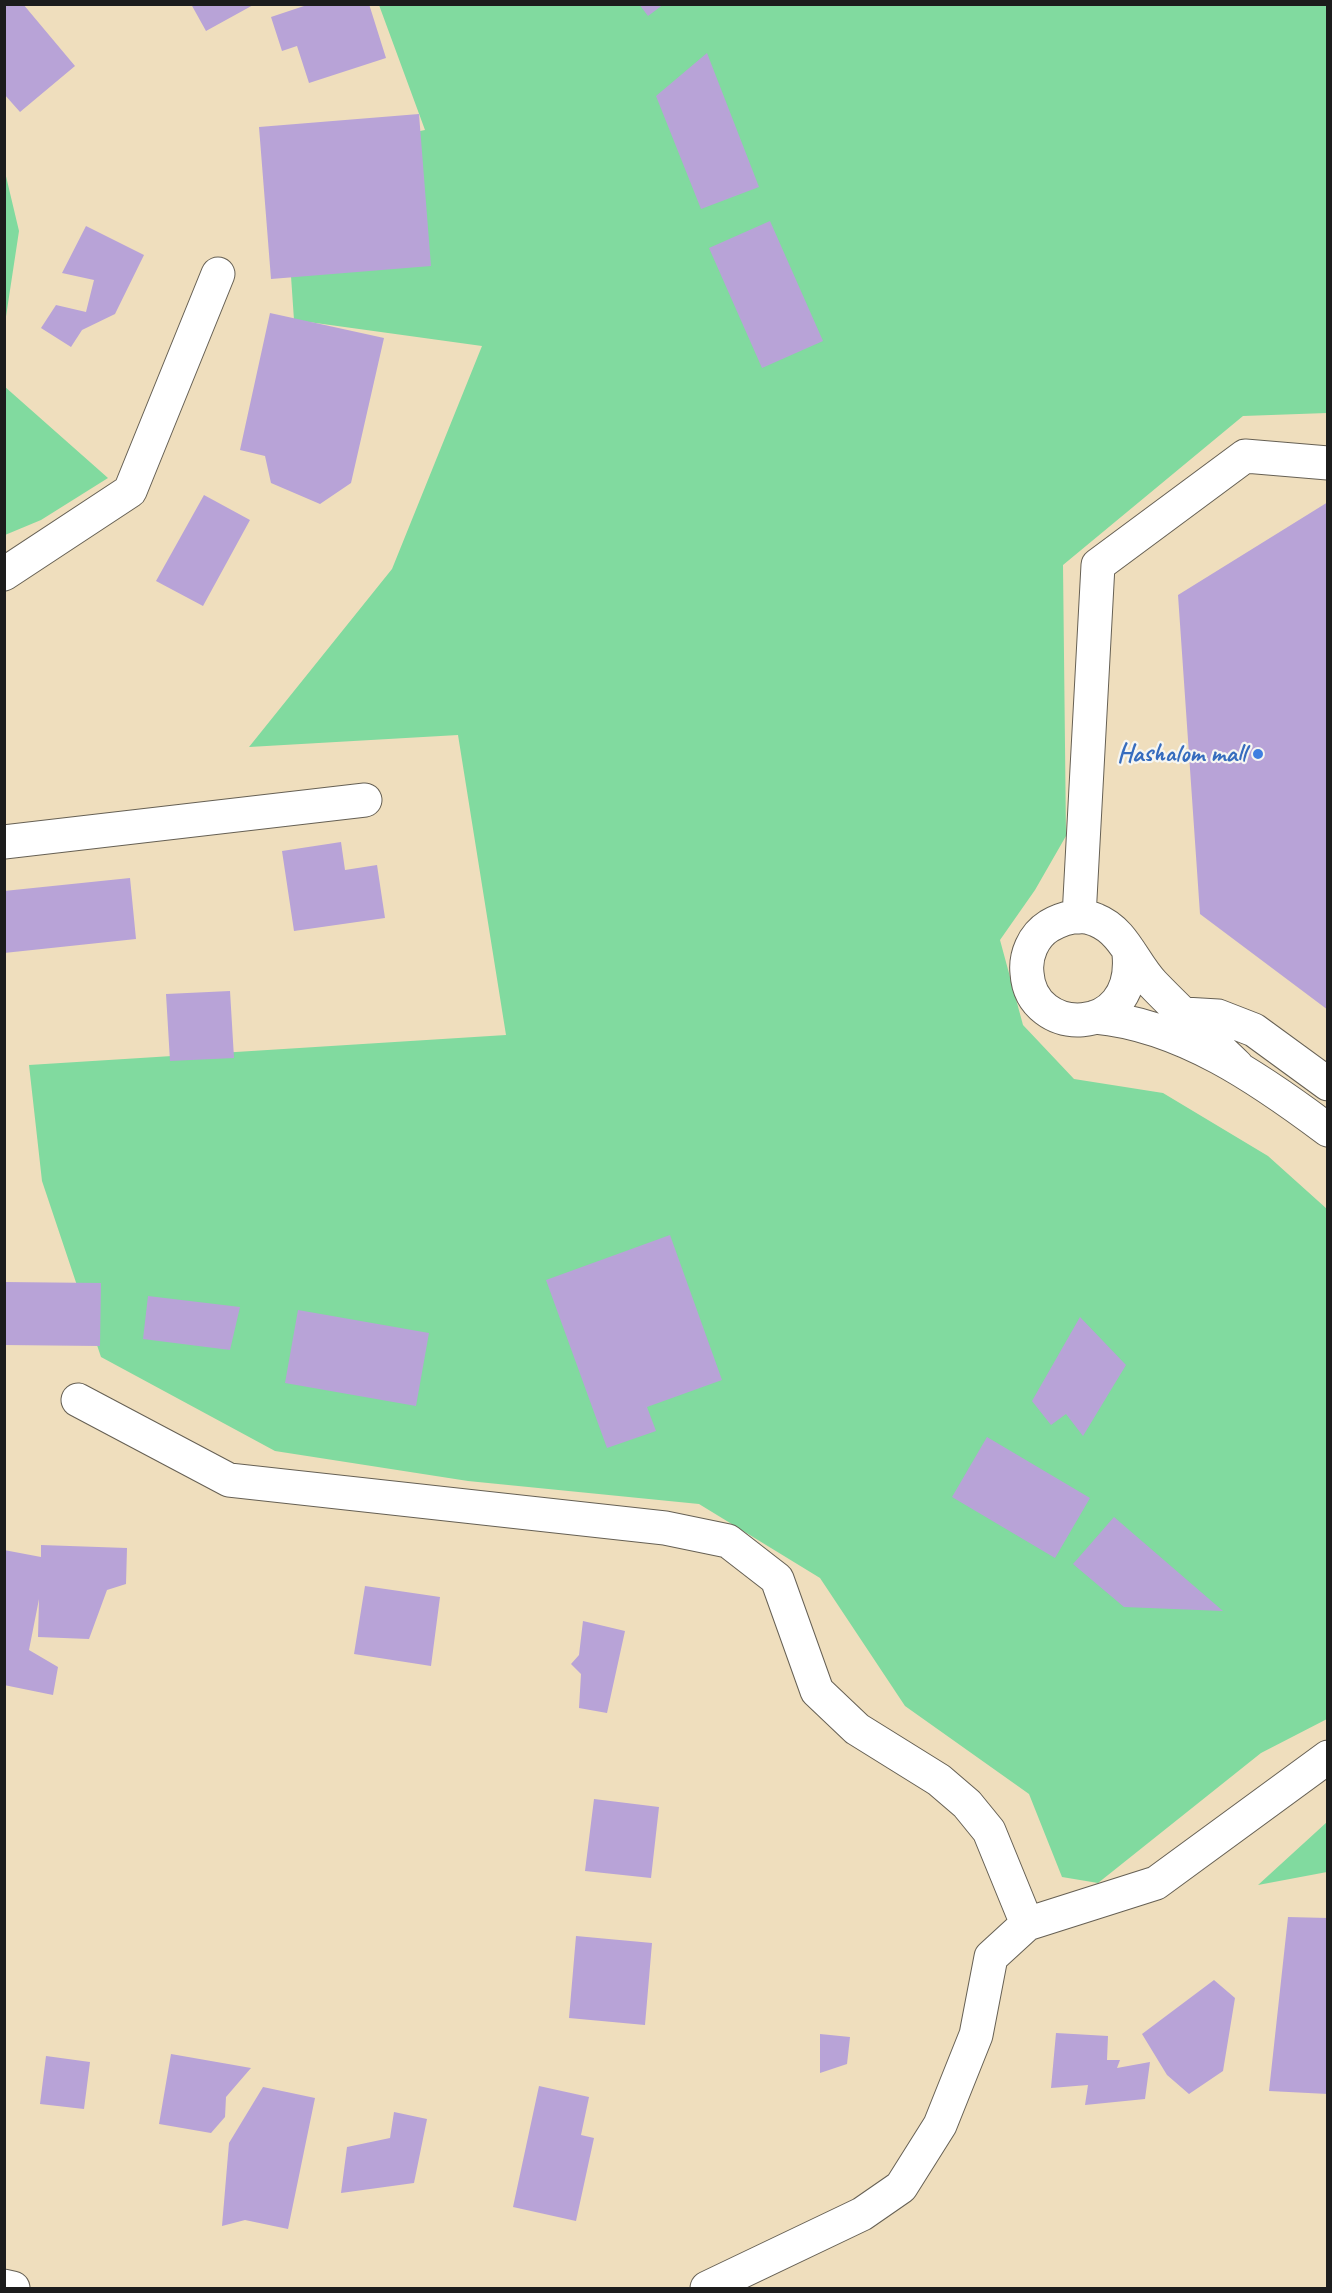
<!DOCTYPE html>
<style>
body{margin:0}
#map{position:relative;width:1332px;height:2293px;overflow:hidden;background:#efdebd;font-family:Caveat,sans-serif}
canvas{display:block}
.frame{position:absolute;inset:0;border:6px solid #1c1c1c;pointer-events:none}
</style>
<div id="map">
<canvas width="1332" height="2293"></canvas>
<div class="frame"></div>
</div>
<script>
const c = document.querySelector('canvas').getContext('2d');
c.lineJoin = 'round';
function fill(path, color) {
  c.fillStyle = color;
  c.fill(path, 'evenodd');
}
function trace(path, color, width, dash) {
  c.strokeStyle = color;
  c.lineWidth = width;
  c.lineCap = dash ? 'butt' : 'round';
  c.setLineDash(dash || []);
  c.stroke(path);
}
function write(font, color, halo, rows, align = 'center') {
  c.font = font + ' Caveat,sans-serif';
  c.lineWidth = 4.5;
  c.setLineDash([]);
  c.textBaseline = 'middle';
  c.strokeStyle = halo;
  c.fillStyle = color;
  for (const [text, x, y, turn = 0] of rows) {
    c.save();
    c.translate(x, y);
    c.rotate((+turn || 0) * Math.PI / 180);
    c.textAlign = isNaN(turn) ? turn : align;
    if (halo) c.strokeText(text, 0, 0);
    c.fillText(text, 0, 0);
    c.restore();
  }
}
fill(new Path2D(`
 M379,5H1327V413L1243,416L1063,565L1066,836L1035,890L1000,940L1023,1025L1074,1079L1163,1093L1268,1156L1327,1209V1719L1261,1753L1098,1883L1062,1877L1029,1794L905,1706L820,1578L699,1504L468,1481L275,1451L101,1357L42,1181L29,1065L506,1035L458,735L249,747L392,569L482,346L294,320L283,159L425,130Z
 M5,172L19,231L5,323Z
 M4,386L108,478L41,520L5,535Z
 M1327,1822V1872L1258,1885Z`), '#81da9f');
fill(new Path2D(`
 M4,4H23L75,66L20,112L4,94Z
 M191,4H255L206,31Z
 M310,4H369L386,58L309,83L297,46L282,51L271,17Z
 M639,4H664L648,16Z
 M707,53L759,187L701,209L656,96Z
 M419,114L431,266L271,279L259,127Z
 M770,221L823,341L762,368L709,248Z
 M86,226L144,255L115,314L82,330L71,347L41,328L56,305L86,312L94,280L62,273Z
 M270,313L384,338L351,483L320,504L271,483L265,456L240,450Z
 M204,495L250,520L203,606L156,581Z
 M1328,502V1010L1200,914L1178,595Z
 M341,842L345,870L377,865L385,918L294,931L282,851Z
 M130,878L136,939L4,953V891Z
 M230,991L234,1058L170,1061L166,994Z
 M670,1235L722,1380L647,1407L656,1431L607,1448L546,1280Z
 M4,1282L101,1283L100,1346L4,1345Z
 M148,1296L240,1307L230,1350L143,1339Z
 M298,1310L429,1333L416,1406L285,1383Z
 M1080,1317L1126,1365L1083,1436L1066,1414L1051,1425L1032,1401Z
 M987,1437L1090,1498L1055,1558L952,1497Z
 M1114,1517L1223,1611L1124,1607L1073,1564Z
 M41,1545L127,1548L126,1584L107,1590L89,1639L38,1637L39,1599L29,1650L58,1667L53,1695L4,1685V1550L41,1557Z
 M365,1586L440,1597L431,1666L354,1654Z
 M583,1621L625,1631L607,1713L579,1708L581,1674L571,1664L579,1655Z
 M594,1799L659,1807L651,1878L585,1871Z
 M1288,1917L1328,1918V2094L1269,2091Z
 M576,1936L652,1943L645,2025L569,2018Z
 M1214,1980L1235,1998L1223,2071L1189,2094L1167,2075L1142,2034Z
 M1056,2033L1108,2036L1107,2060H1120L1117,2068L1150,2062L1145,2099L1085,2105L1088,2085L1051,2088Z
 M820,2034L850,2037L847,2064L820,2073Z
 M171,2054L251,2068L226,2097L225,2117L211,2133L159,2124Z
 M46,2056L90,2062L84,2109L40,2104Z
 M539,2086L589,2097L581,2135L594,2138L576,2221L513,2207Z
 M263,2087L315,2098L288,2229L245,2220L222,2226L229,2143Z
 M394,2112L427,2119L414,2183L341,2193L347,2147L390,2138Z`), '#b8a3d7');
const minor = new Path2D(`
 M4,574L130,491L218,274
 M4,842L365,800
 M1079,917L1098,565L1245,456L1328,463
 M1129,954C1137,1039 1031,1038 1027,973C1025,956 1033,936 1049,926C1063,918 1081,913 1096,920C1124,931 1133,963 1153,984C1180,1012 1209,1039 1237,1066
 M1184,1014L1218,1016L1254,1030L1328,1084
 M1095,1017C1182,1025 1260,1079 1328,1130
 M78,1400L229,1480L665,1528L728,1541L777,1579L817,1691L857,1729L939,1780L967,1804L989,1831L1027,1924
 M4,2286L13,2288
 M707,2288L862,2214L901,2187L940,2125L976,2035L991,1957L1027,1924L1156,1883L1328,1757`);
trace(minor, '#666054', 35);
trace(minor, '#fff', 33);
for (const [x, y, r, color] of [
 [1258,754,6,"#3f7fe0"]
]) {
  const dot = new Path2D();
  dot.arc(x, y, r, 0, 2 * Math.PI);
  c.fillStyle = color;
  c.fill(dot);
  trace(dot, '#f6f6f2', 2);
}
write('bold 26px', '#366cbe', '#f6f6f2', [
 ["Hashalom mall",1246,754]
], 'right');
</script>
